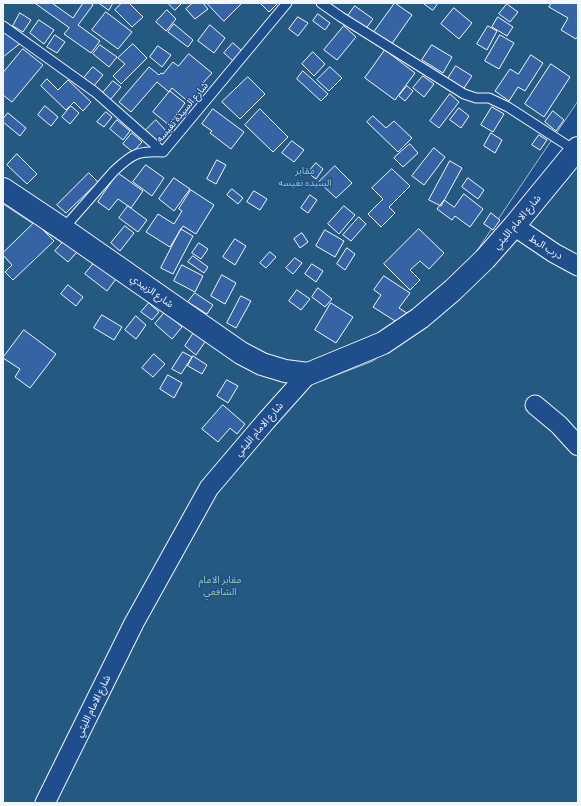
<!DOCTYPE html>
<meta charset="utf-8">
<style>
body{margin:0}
#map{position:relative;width:581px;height:806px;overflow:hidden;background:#1f4e8c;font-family:Barlow,sans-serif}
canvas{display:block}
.frame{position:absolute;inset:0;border:4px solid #f2f6ff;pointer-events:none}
</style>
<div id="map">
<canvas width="581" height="806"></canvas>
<div class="frame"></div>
</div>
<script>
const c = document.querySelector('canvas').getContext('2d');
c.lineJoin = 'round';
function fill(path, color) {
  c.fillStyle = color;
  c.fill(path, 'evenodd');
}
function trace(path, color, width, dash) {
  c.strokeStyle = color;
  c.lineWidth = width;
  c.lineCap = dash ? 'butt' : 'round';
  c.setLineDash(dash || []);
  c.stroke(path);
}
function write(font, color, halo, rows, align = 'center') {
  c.font = font + ' Barlow,"Noto Sans Arabic",sans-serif';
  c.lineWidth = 3;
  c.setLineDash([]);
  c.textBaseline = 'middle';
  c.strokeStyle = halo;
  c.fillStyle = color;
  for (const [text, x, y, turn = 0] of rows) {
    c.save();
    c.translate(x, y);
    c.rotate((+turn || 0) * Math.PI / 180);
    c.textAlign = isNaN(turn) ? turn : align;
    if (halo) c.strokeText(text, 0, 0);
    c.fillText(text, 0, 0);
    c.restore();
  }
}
const green = new Path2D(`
 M3,3H578V101L468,264L403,325L301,367L266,358L3,181Z
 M578,154V803H3V204L257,371L321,381L373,361L481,278Z`);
fill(green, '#245a82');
trace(green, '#a8bbd7', 1);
const building = new Path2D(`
 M35,3H52L73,18L83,3H90L93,5L78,25L100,41L91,53L64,34L69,28Z
 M99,3H113L109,10Z
 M122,3H129L143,17L132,27L115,10Z
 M168,3H182L175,10Z
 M193,3H203L208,9L195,19L186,9Z
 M207,3H242L224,21Z
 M263,3H278L269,12L261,4Z
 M395,3L412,15L391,45L374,32Z
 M423,3H438L433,10Z
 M552,3H578V36L576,39L561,30L568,18L549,7Z
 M507,4L518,12L510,22L499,14Z
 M355,6L373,19L365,30L347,17Z
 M454,8L472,23L459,39L441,24Z
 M167,10L176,19L166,31L156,22Z
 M106,12L132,32L118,49L92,30Z
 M20,13L31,20L23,32L13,26Z
 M318,14L330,23L325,30L313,21Z
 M298,17L308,23L298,36L289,29Z
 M498,17L513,27L507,36L492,27Z
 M39,20L54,30L44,44L30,33Z
 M174,24L193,40L188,47L168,32Z
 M210,25L225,38L214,53L198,41Z
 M344,26L356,37L337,60L324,50Z
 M488,26L497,31L487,50L477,44Z
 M3,32L22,42L3,57Z
 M55,35L65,42L57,53L47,47Z
 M500,35L514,43L499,69L485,61Z
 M233,43L242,51L233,61L224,53Z
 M133,44L147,58L121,84L113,76L125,64L118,58Z
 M100,45L117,57L109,67L93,54Z
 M432,45L452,57L443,73L422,60Z
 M158,46L171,55L162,67L150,57Z
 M23,49L43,65L12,102L3,95V73Z
 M385,50L415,73L395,100L365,78Z
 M313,52L325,64L314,76L302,64Z
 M189,54L212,73L202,84L206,87L191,104L172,88L169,92L157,82L131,112L119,102L149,67L159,75L161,73L163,74L173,62L178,66Z
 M531,55L543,63L525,91L518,87L509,101L495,91L510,69L518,74Z
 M551,64L570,77L544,117L525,104Z
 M456,66L472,76L462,91L447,80Z
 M93,67L103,75L93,87L83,79Z
 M330,67L342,78L329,91L317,80Z
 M303,71L328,94L321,101L297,79Z
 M423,76L434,84L424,97L413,88Z
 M248,77L265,94L240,119L222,102Z
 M47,79L58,90L68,80L91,102L83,111L74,102L66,110L41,86Z
 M113,81L121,87L110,100L102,94Z
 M407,86L413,91L405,101L399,96Z
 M170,91L185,103L169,125L153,112Z
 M450,94L459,102L439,128L430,121Z
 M45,106L58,117L51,126L38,115Z
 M71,106L79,113L70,124L62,117Z
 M492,107L504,114L493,132L481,125Z
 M459,108L469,116L461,128L450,120Z
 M213,109L244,132L231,149L210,133L212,131L202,124Z
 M260,109L288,137L273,152L245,125Z
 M553,111L564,120L556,131L545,122Z
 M106,112L112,117L104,127L97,122Z
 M8,113L26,128L20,136L3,122V119Z
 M373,116L386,128L394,121L412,138L398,152L367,122Z
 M117,120L130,131L123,140L110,129Z
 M156,120L169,134L159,144L146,130Z
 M132,133L142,142L133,152L123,144Z
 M491,133L502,140L495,153L484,146Z
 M539,135L547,140L540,150L532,145Z
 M292,141L304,150L294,162L282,153Z
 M410,144L418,153L403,167L394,158Z
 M434,148L445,157L424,185L412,176Z
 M17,154L37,174L27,184L7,165Z
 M217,160L226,165L216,184L207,179Z
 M450,161L462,168L441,206L429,200Z
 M316,163L323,169L316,179L308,173Z
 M146,165L164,178L152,196L133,182Z
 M335,166L352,183L336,198L319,182Z
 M392,169L410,186L389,207L395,213L381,227L368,214L383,199L372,188Z
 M89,173L98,182L66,213L57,205Z
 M118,173L143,191L131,208L118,199L109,210L98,202Z
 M174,178L190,189L174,211L159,199Z
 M468,178L484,190L478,199L462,187Z
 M232,189L243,198L238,204L227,195Z
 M191,190L214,205L196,234L183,226L170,247L146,232L158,214L174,224L182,211L179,209Z
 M254,191L267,199L260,210L247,202Z
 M464,194L483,209L470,227L455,216L452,220L437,209L444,200L454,207Z
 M310,195L317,200L308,213L301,208Z
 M128,206L147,220L138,232L119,218Z
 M344,206L355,215L339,234L328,224Z
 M491,213L500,220L493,230L484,224Z
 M359,217L366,224L351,241L343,235Z
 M35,222L54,241L13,280L5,272L12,265L3,255V253Z
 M125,226L134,233L120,251L111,243Z
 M181,229L193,236L173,274L161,268Z
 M419,229L444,253L429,269L420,261L410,270L420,280L410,290L384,264Z
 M325,230L344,241L335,257L316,246Z
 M302,233L308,242L300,248L294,239Z
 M235,239L246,246L235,265L223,257Z
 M64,241L77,252L68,262L55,251Z
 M199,243L208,249L201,259L192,253Z
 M347,248L355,254L345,270L337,264Z
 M270,252L276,257L266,268L260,263Z
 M193,256L208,267L204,273L188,262Z
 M295,258L302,263L293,274L286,268Z
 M94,263L116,279L107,291L85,274Z
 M312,264L323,271L316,282L305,274Z
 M182,265L203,276L195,292L174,281Z
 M222,275L236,283L225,304L211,296Z
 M384,276L410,293L399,308L410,315L403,326L373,307L381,295L374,290Z
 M68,285L83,297L76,306L61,294Z
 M318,288L332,299L325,307L312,297Z
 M297,290L310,299L301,310L289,301Z
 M195,293L213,305L207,314L188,302Z
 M241,296L251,301L236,328L227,323Z
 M149,303L159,312L152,320L141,312Z
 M331,303L353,317L336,343L315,330Z
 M165,312L182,327L172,339L155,324Z
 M102,315L122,327L114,340L94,328Z
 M136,316L146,325L136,339L125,330Z
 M24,330L56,354L30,388L15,377L20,369L3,358Z
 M195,331L207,339L196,355L185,346Z
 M183,352L192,357L181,374L172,369Z
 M154,354L165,364L153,377L142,368Z
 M193,356L207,365L202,374L188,366Z
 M168,375L182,383L174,398L160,389Z
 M227,380L238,386L228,403L217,396Z
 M223,405L245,424L237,434L230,428L218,442L202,429Z`);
fill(building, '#3563a3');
trace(building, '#f2f6ff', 1);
const service = new Path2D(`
 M321,3L341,17L464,94L476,98H489L508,107L576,151
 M3,26L95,92L163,152
 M63,229L114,171C133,153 138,151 163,152L287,3`);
const minor = new Path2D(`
 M514,226L554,253L578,266
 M535,405L559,425L578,446
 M45,803L134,623L209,488L266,421L308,374`);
const tertiary = new Path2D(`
 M3,189L63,229L241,353L262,364L285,371L308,374L383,343L420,318L453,290L485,259L514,226L578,148`);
trace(service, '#f2f6ff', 11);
trace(minor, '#f2f6ff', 21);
trace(tertiary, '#f2f6ff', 24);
trace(service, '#1f4e8c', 9);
trace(minor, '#1f4e8c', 19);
trace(tertiary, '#1f4e8c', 22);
write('10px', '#f2f6ff', '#1f4e8c', [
 ["شارع السيدة نفيسه",182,112,-50],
 ["شارع الامام الليثي",517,222,-50],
 ["درب البط",546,247,32],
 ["شارع الزبيدي",152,291,35],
 ["شارع الامام الليثي",259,429,-49],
 ["شارع الامام الليثي",93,706,-64]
]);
write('10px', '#97c8a6', '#1f4e8c', [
 ["مقابر",305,171],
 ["السيده نفيسه",305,183],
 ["مقابر الامام",220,580],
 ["الشافعي",220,592]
]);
</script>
